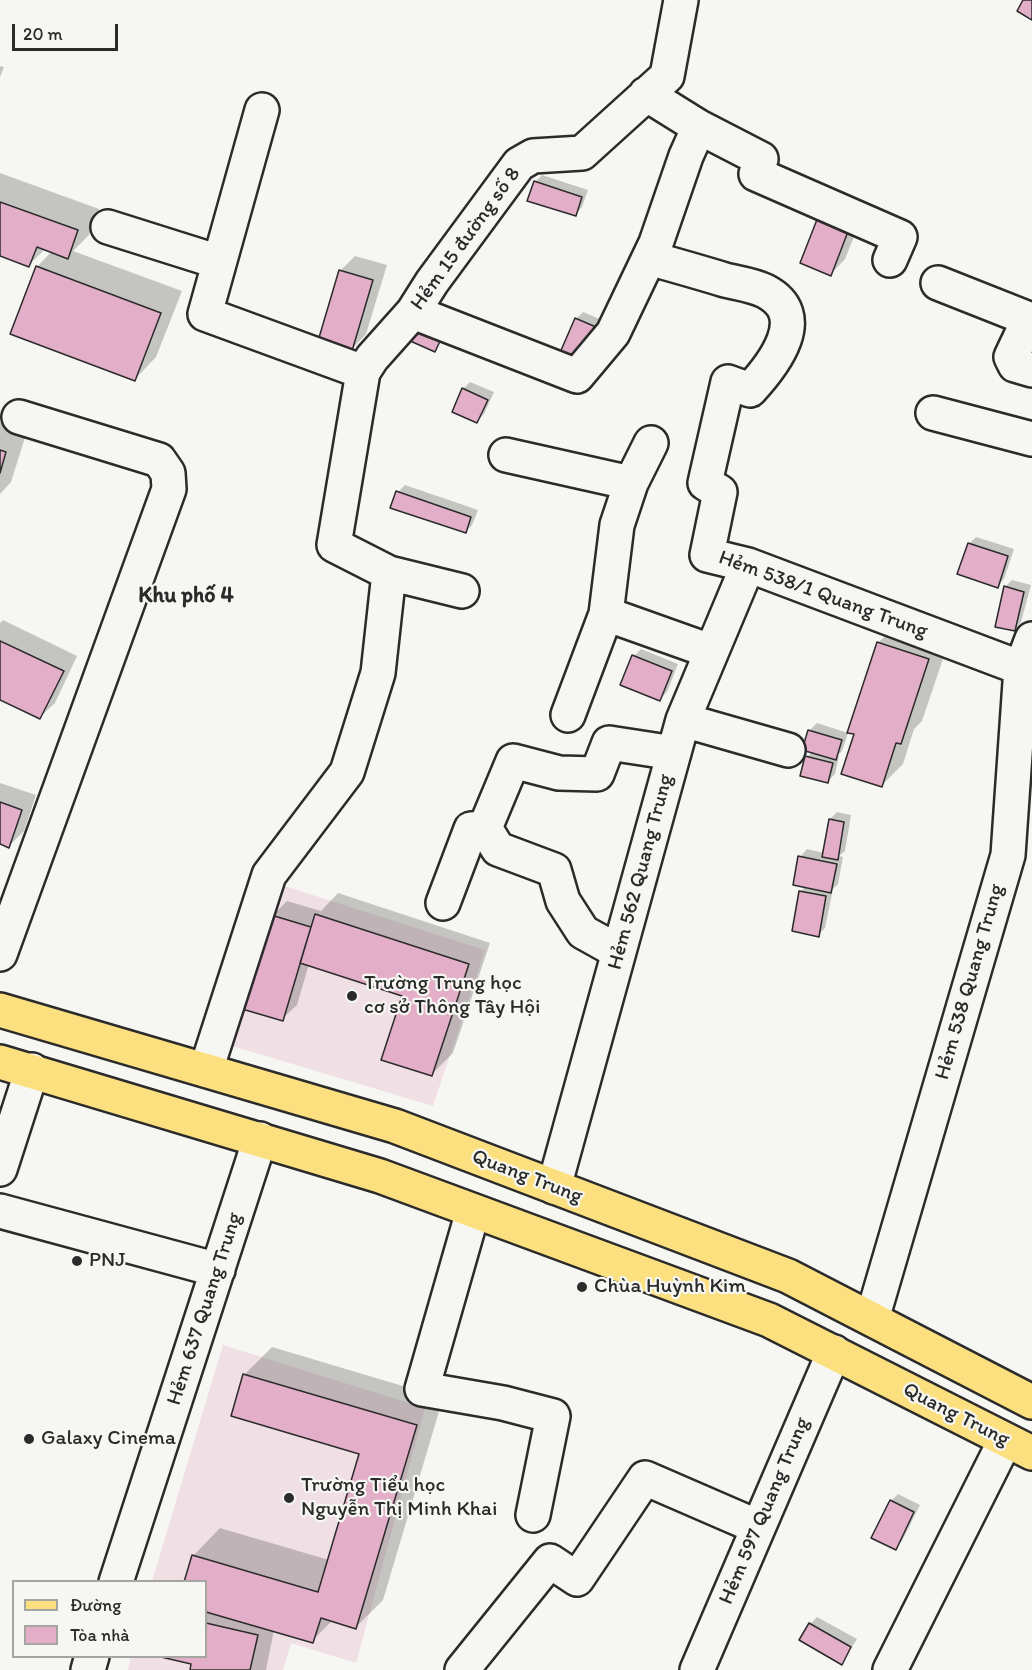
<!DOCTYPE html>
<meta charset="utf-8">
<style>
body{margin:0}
#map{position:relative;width:1032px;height:1670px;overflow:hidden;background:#f6f6f2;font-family:Itim,sans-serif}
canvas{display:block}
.legend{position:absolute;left:12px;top:1580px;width:195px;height:78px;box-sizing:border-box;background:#f6f6f2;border:2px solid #a5a5a2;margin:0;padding:8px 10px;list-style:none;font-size:18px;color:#2b2b2b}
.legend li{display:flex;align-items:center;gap:12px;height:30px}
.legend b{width:30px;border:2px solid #a5a5a2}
.scale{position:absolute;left:12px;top:24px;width:106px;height:27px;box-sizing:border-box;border:3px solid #2b2b2b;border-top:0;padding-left:8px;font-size:18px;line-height:21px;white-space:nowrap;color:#2b2b2b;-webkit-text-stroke:4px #f6f6f2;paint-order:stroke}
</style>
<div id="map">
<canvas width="1032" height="1670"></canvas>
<ul class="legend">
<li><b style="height:8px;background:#fce080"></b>Đường</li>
<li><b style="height:16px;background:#e3aec8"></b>Tòa nhà</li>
</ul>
<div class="scale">20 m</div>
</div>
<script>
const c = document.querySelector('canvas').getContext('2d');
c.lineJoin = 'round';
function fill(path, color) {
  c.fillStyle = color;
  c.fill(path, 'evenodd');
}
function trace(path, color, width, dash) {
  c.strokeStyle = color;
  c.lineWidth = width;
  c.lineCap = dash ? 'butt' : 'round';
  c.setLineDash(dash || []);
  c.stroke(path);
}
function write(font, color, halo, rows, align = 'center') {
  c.font = font + ' Itim,sans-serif';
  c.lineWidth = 4.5;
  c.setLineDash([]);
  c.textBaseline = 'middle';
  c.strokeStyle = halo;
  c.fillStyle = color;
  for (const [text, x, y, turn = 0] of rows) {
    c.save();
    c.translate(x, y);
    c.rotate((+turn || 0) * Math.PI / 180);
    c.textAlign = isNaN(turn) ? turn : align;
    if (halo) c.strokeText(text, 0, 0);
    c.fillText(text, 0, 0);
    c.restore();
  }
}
fill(new Path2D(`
 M272,882L485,950L433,1106L219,1042Z
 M223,1345L425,1408L356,1663L291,1643L283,1670H128L131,1657L206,1656V1582L152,1581Z`), '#f0e0e5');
fill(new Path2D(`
 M0,66L4,67L0,77Z
 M0,173L99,209L89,235L73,251L182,291L156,357L135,379L37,267L52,251L45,249L29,265L0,255Z
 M542,175L588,190L582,207L575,215L535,182Z
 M863,214L845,259L831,274L802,263Z
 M355,256L387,265L366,334L352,349L340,271Z
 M583,312L609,323L586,365L576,319Z
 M470,382L494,392L484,414L477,421L463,389Z
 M0,422L27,431L11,482L0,494Z
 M405,485L478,510L472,525L465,532L398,492Z
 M976,537L1014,549L1004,579L997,586L969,544Z
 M1012,580L1031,585L1021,622L1014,630L1005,587Z
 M3,620L77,656L55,703L40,717L0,698V623Z
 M900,621L950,638L922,721L914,729L903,764L881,786L856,733L878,643Z
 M641,649L678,664L667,692L660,699L634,656Z
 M817,723L848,733L842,751L837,756H839L835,774L828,781L807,757L812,752L804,749L810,730Z
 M0,783L36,795L24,831L9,846L0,843Z
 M837,812L851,815L845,851L839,856L843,857L838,884L833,889L825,928L818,935L800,892L806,886L800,857L807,849L824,853L830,819Z
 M338,893L490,943L453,1053L431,1075L404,995L309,964L297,1005L282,1019L272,916L287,901L321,911Z
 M272,1347L443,1398L383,1600L356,1627L333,1620L312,1641L274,1630L266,1670H191L193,1663L163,1656H206V1582L193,1556L220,1528L329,1560L361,1453L244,1375Z
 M898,1494L920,1505L902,1541L895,1548L891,1501Z
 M817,1617L857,1639L842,1663L810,1624Z`), '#0003');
const building = new Path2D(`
 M1023,0H1032V20L1017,11Z
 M534,181L582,197L576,216L527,201Z
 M0,202L78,230L68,259L37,247L29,267L0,256Z
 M818,217L849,229L831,276L800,263Z
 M36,266L161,313L135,381L10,334Z
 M339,270L373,280L352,351L318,341Z
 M420,314L447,326L435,352L408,340Z
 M575,318L603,330L587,367L559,355Z
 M462,388L488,400L477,423L452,412Z
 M0,450L6,452L0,473Z
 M396,491L471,517L466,533L390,508Z
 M968,543L1008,556L998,588L957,574Z
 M1004,586L1024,592L1015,631L995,627Z
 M0,641L64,671L40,719L0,700Z
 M877,642L929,659L901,744L896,743L882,787L841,774L854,734L847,733Z
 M632,655L672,671L660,701L620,685Z
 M808,730L842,740L836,760L802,750Z
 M805,756L833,763L828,783L800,776Z
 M0,802L22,810L9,848L0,844Z
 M829,819L844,822L838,860L822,857Z
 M798,856L837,864L831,893L793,885Z
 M799,891L826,896L819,937L792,931Z
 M315,914L469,964L432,1076L381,1060L402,996L300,963Z
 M271,915L311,927L283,1021L242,1009Z
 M243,1374L417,1425L356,1629L321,1618L313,1643L206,1612V1582H184L192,1555L318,1592L359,1454L231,1416Z
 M890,1500L914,1512L896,1550L871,1538Z
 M206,1623L258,1635L250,1670H190L191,1664L161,1657L206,1656Z
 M809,1623L851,1647L842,1665L799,1640Z`);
fill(building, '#e3aec8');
trace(building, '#2b2b2b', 1.5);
const minor = new Path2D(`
 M646,94L699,127L761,159L756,174L900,237L890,260
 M108,227L219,262
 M649,258C674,265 699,272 725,280C737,283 753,285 765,291C812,315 774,364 750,390L728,382L705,483L720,492L707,555L748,565L1021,668
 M938,283L1029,319L1011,357L1015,365L1032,370
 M413,312L577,376L613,333L656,243L686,156L699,127
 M363,372L372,358L413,312L432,282L519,164L533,156L582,153L667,76L681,0
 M933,413L1032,439
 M651,443L631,483L617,525L606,614L710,651
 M506,455L631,483
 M389,573L462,591
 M568,715L606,614
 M683,720L788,750
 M485,828L498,849L554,870L563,901L583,932L619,952
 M443,903L471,829L485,828L513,761L559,773L597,774L609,743L674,753
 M0,954L169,489L168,473L159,460L19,417
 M206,1070L269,875L347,772L378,673L389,573L334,545L363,372L205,314L262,110
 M0,1169L32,1070
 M554,1187L683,720L748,565
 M0,1211L218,1270
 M473,1211L422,1389L503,1403L553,1416L533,1515
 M872,1319L1008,855L1021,668L1032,639
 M116,1582L260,1139
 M88,1670L92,1656
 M462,1670L550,1561L577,1579L645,1478L758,1527
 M697,1670L834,1352
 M890,1670L1005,1441`);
const major = new Path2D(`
 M0,1010L395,1126L788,1276L1032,1402
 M0,1062L380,1176L769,1320L1032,1453`);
trace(minor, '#2b2b2b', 38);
trace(major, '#2b2b2b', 38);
trace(minor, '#f6f6f2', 33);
trace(major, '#fce080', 33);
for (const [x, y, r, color] of [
 [352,996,6,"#2b2b2b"],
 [77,1261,6,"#2b2b2b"],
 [582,1287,6,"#2b2b2b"],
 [29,1439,6,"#2b2b2b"],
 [289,1498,6,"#2b2b2b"]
]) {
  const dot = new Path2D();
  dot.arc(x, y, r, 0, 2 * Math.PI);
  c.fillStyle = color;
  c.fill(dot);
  trace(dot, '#f6f6f2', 2);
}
write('21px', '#2b2b2b', '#f6f6f2', [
 ["Hẻm 15 đường số 8",466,239,-54],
 ["Hẻm 538/1 Quang Trung",823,595,20],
 ["Hẻm 562 Quang Trung",641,872,-75],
 ["Hẻm 538 Quang Trung",970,982,-74],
 ["Quang Trung",527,1177,21],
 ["Hẻm 637 Quang Trung",205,1309,-72],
 ["Quang Trung",956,1415,27],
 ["Hẻm 597 Quang Trung",765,1511,-67]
]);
write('21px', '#2b2b2b', '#f6f6f2', [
 ["Trường Trung học",364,984],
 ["cơ sở Thông Tây Hội",364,1008],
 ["PNJ",89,1261],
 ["Chùa Huỳnh Kim",594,1287],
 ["Galaxy Cinema",41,1439],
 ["Trường Tiểu học",301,1486],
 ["Nguyễn Thị Minh Khai",301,1510]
], 'left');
write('bold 22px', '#2b2b2b', '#f6f6f2', [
 ["Khu phố 4",186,596]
]);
</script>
